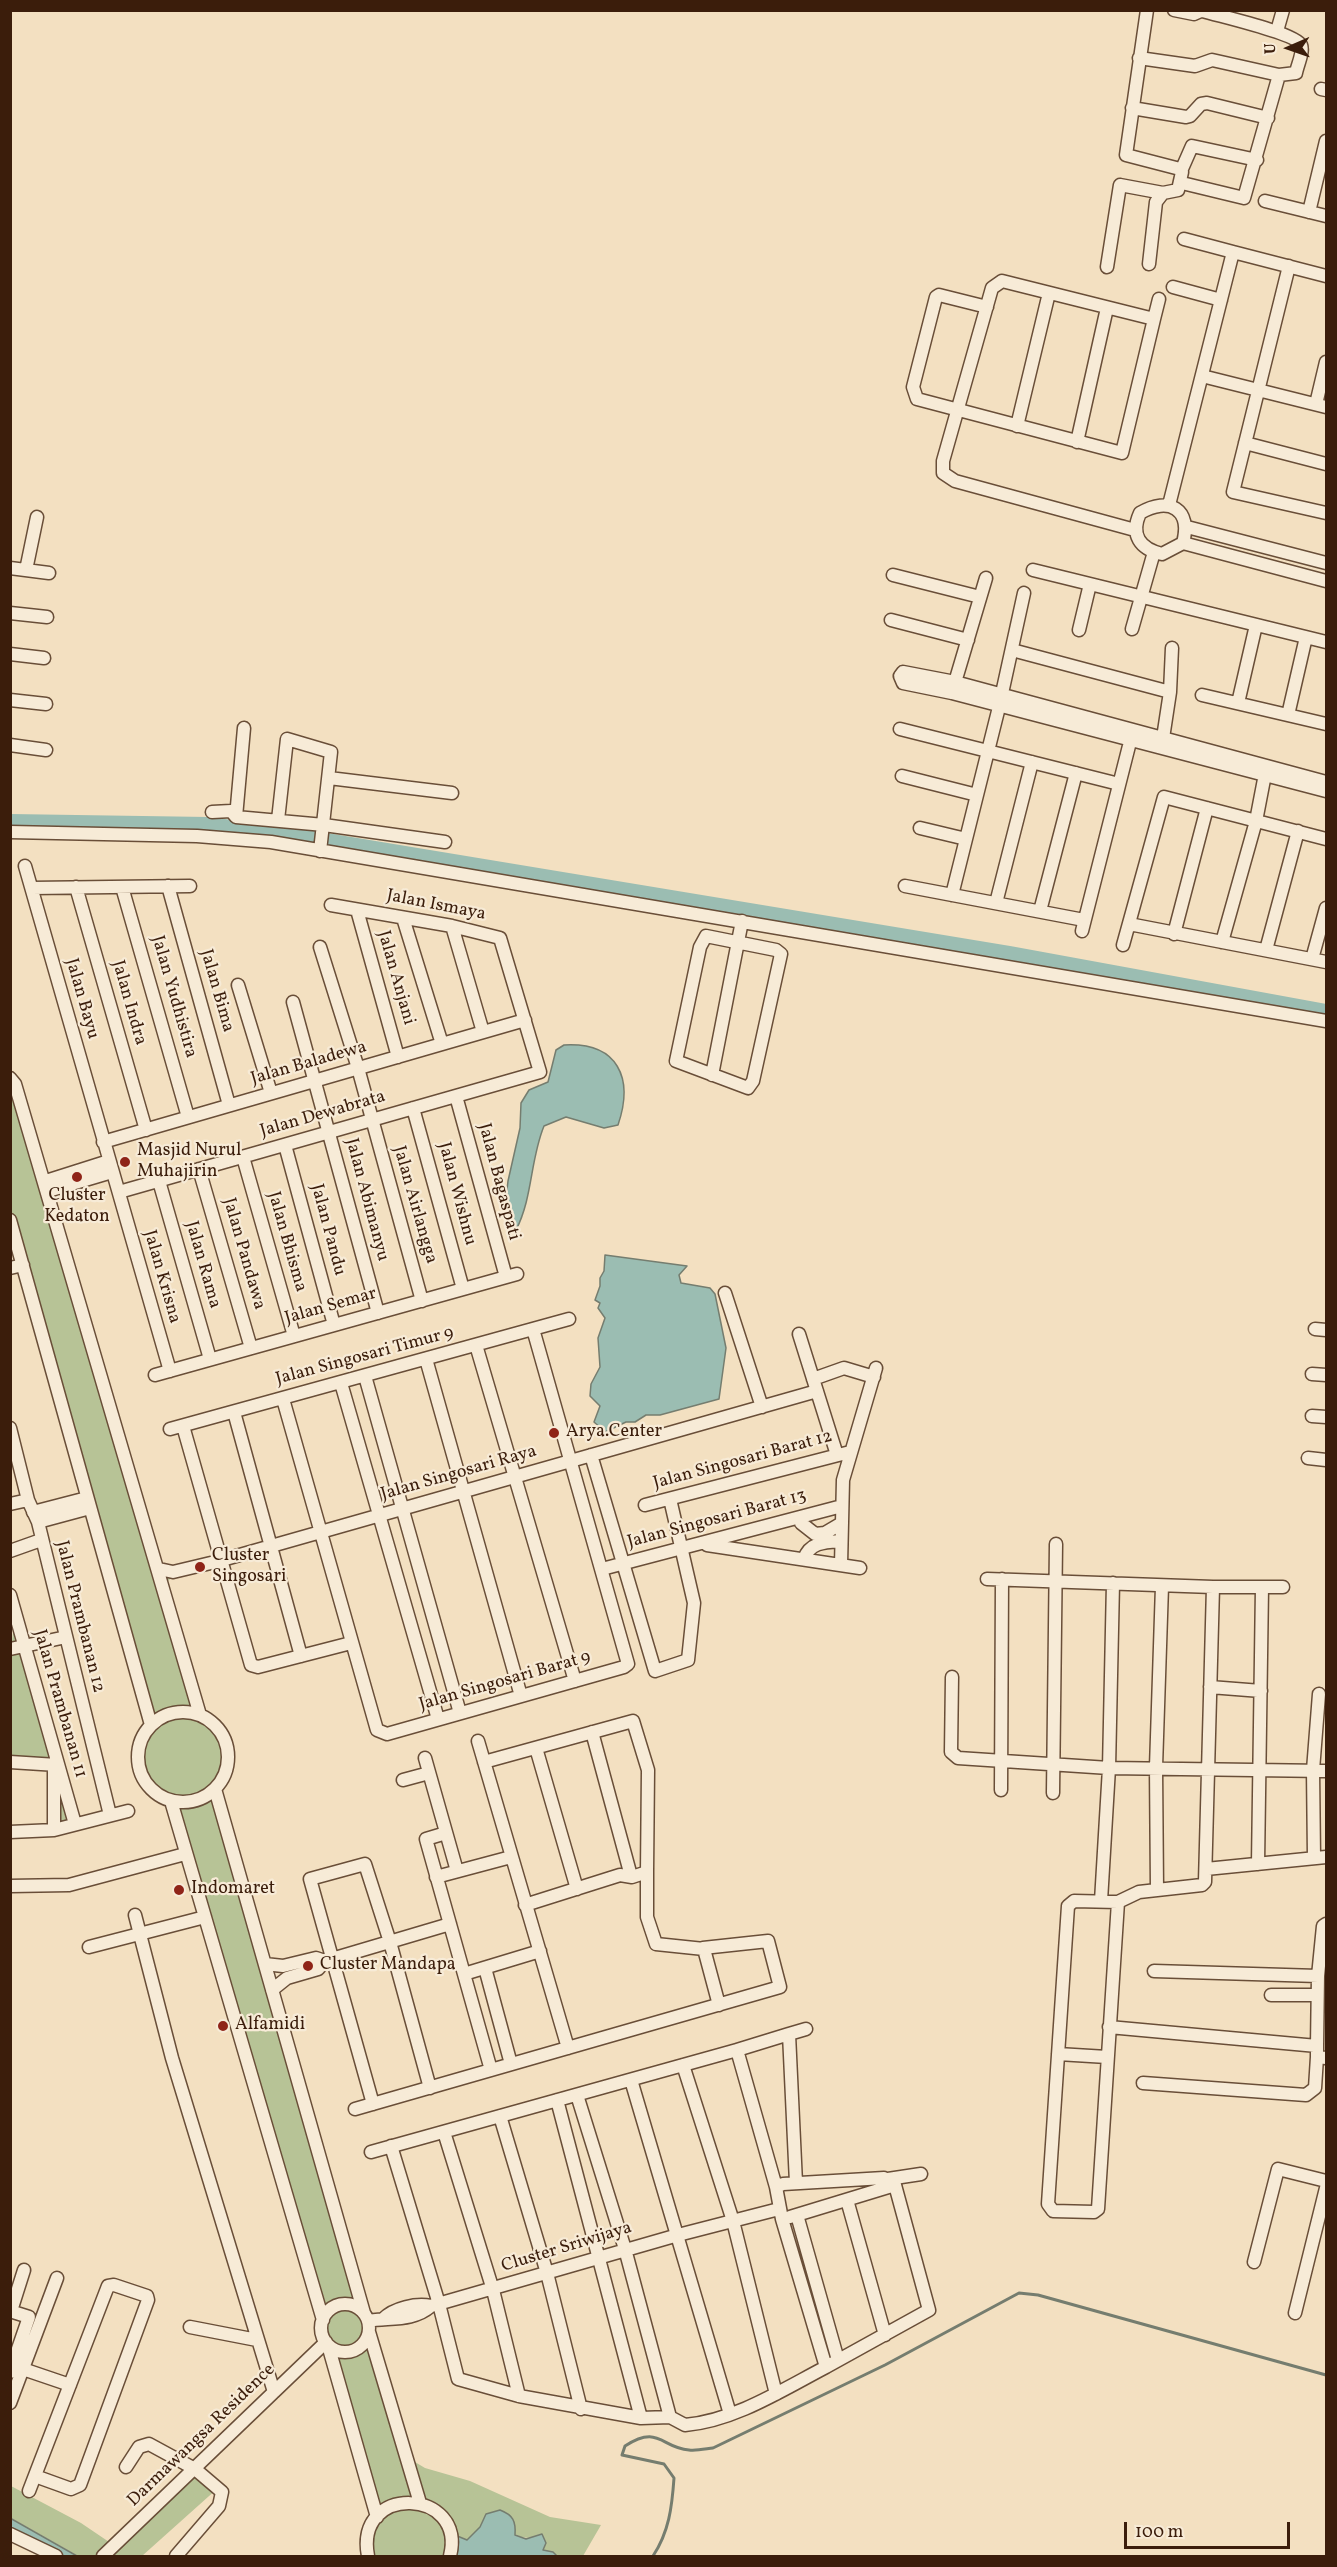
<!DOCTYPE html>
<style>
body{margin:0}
#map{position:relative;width:1337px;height:2567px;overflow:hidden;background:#f3e0c1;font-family:Vollkorn,serif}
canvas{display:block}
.frame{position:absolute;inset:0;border:12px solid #3b1d0b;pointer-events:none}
.north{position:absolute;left:1259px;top:18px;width:60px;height:60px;-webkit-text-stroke:4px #f7ebd7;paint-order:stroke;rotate:268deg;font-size:16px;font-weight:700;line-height:24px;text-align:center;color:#3b1d0b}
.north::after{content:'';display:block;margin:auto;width:21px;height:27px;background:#3b1d0b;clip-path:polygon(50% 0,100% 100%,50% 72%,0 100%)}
.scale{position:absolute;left:1124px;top:2522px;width:166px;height:27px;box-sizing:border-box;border:3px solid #3b1d0b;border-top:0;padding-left:8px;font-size:18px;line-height:21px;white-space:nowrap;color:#3b1d0b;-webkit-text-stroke:4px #f7ebd7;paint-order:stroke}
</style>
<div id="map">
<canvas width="1337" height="2567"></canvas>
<div class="frame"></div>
<div class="north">U</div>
<div class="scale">100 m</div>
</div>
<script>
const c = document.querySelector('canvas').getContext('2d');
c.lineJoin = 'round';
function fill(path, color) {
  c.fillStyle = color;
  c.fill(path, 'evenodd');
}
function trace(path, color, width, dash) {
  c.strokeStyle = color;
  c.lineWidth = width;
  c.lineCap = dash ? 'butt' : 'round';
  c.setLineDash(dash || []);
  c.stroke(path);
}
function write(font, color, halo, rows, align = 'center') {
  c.font = font + ' Vollkorn,serif';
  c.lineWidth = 4.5;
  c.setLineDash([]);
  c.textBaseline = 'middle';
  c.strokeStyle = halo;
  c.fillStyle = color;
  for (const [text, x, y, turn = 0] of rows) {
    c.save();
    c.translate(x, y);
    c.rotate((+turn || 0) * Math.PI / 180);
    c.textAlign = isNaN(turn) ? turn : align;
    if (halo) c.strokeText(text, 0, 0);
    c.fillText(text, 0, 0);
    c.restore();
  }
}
fill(new Path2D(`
 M11,824L208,827L303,839L906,938L1326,1014V1021L271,842L11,832Z
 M10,1078L159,1569L173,1576L164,1585L200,1714L221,1731L227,1748L225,1774L215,1789L405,2456L425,2468L470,2481L550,2517L601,2525L583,2556H557L543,2550L542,2534C533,2538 525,2540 515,2534V2529L486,2514L480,2527L450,2556H368L377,2517L322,2333L323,2320L171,1801C138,1787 129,1753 151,1724L11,1220Z
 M15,1616L75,1824L54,1830V1765L11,1762V1649Z
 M193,2471L218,2488L142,2556H78L11,2518V2486L81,2523L115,2546Z`), '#b7c396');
const water = new Path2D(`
 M564,1045C618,1042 634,1078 618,1125L604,1128L566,1117L544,1126C530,1160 533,1197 516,1230L504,1216L508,1181L520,1128L521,1103L529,1090L548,1082L556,1050Z
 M605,1255L687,1266L679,1275L681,1283L710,1288L715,1294L726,1348L719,1399L660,1415H646L635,1422H626L605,1432L594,1422L600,1406L590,1396L591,1384L600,1367L598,1338L605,1318L598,1308L600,1303L595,1300L600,1286V1278L604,1271Z
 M500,2510C513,2515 516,2521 515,2535L526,2539L542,2534L546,2543L543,2550L553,2552L557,2556H450V2533L467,2540L480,2527L486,2514Z
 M10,2518L77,2556H56L11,2534Z`);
fill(water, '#9bbdb2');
trace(water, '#757d6f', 1.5);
trace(new Path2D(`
 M653,2556C669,2532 672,2507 674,2478L664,2464L622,2455L625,2446C659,2424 661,2448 689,2450C696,2451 705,2449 713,2448L885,2365L1019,2293L1038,2295L1326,2375`), '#757d6f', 3);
trace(new Path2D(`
 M10,824L208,827L303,839L1010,956L1326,1014`), '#9bbdb2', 20);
const street = new Path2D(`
 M1147,10L1126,155L1180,169L1182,172L1178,190L1163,193L1156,202L1149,264
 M1174,10L1194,14L1203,10
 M1277,31L1283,10
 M1139,58L1195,66L1212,60L1279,75L1296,73C1297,66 1304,52 1301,45C1295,33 1219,16 1203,11
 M1321,89L1326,90
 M1132,108L1186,117L1190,116L1201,104L1207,103L1268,118
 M1181,171L1192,146L1257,160
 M1182,183L1244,198L1279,75
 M1265,201L1326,216
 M1309,212L1326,141
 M1233,252L1326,276
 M1289,266L1233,492L1326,513
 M1107,267L1120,185L1163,193
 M1173,287L1221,300
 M987,307L939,295L936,297L913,387L917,399L1122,453L1154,319L1002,281L992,288L943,461V473L955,481L1135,530
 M1154,319L1159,299
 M1202,376L1326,407
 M1316,404L1326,362
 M1017,426L1049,293
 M1077,442L1107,308
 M1245,443L1326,464
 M1169,505L1233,252L1184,239
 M1187,527L1326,563
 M1183,543C1192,509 1169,496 1140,513C1130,535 1140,549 1162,554L1183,543L1326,581
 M10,568L49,573
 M26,570L37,517
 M1033,570L1326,642
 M893,575L980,597
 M10,613L47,617
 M891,620L968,640
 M1132,629L1154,552
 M1079,630L1090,584
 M1012,650L1170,692
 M10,654L44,658
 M953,689L986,578
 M1202,695L1326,724
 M10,700L46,704
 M1238,703L1256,625
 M1288,715L1306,637
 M900,729L1119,784
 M1163,738L1170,692L1172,648
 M10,745L46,750
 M902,776L977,795
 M329,778L452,793
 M1326,782L955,682L903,672L900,676L903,683L952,693L1326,791
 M212,812L231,811L236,817L324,825L445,842
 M236,817L244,728
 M278,820L287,739L331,752L320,851
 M920,828L966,839
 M10,832L197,836L271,842L1326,1021
 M25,866L170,1371
 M168,886L229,1105
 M905,886L1084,920
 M76,887L146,1130
 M122,887L188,1117
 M32,888L190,886
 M952,895L999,707L1024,593
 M996,903L1032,762
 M357,910L398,1057
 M1040,911L1076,773
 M403,918L442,1044
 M1129,924L1326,962
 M452,926L483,1032
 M1082,931L1132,734
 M1174,934L1207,808
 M706,936L776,950L781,954L753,1081L748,1088L676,1061L700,947Z
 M1222,942L1256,821L1266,769
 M1123,945L1164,797L1326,839
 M320,947L358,1068L422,1301
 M1266,950L1298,831
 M1312,959L1326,908
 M238,985L271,1093
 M293,1002L378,1313
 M712,1075L742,921
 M10,1078L15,1084L200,1715
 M456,1096L506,1277
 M413,1108L463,1289
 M103,1142L525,1020
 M285,1145L334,1325
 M243,1157L294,1336
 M199,1169L251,1348
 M46,1181L109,1161
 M159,1181L210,1359
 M48,1191L112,1172
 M119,1192L540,1072L500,938L452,926L331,905
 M10,1220L151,1725
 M10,1268L23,1265
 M725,1293L762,1407
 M1315,1329L1326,1330
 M799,1334L837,1455
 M476,1345L575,1681
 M426,1359L521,1696
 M1312,1374L1326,1375
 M155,1375L517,1274
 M365,1376L460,1713
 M813,1379L844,1368L874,1377
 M341,1383L438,1719
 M283,1399L377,1730L387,1734L624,1667L628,1664L533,1329
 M234,1412L301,1656
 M1312,1416L1326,1417
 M183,1426L251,1665L258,1667L351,1643
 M10,1428L28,1500L38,1522L110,1815
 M170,1429L569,1319
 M591,1455L655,1671L688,1660L694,1603L670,1499
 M1308,1458L1326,1460
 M10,1504L28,1500
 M645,1505L850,1452
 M33,1512L87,1498
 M801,1517V1523L815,1534L825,1533L842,1523
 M38,1522L90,1508
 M707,1545L860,1568
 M10,1551L41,1540
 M804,1559C810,1542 825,1542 841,1541
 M841,1565L843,1480L876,1368
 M159,1569L173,1572L215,1562L817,1391
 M602,1569L842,1506
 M987,1579L1213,1587H1283
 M10,1595L75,1824
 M10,1649L66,1637
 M952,1677L951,1752L958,1758L1109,1768L1326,1771
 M1210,1687L1261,1691
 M138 1757a45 45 0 1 1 90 0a45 45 0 1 1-90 0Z
 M592,1732L631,1876
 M478,1741L568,2048
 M536,1748L577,1889
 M425,1758L457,1871
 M10,1762L57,1765
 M484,1762L633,1721L648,1770L647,1872L632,1877L620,1875L525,1905
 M403,1780L429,1773
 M215,1789L364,2313
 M1001,1790L1002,1579
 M1053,1793L1056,1544
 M171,1801L323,2320
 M54,1830V1769
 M10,1832L54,1830L128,1811
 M446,1833L426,1839L491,2070
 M1314,1858L1313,1770L1319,1694
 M1258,1864L1262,1587
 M1206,1869L1326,1857
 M647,1871V1917L656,1944L704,1949L719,2005
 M436,1877L511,1857
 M10,1886L69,1885L185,1854
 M1157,1890L1156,1767L1162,1586
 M1101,1901L1109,1768L1113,1583
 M1118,1902L1098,2209L1094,2212L1053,2211L1048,2204L1068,1906L1074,1901L1118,1902L1139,1892L1202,1885L1205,1882L1213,1587
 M135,1915L172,2058L274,2392
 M1326,1924L1323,1926L1318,1976L1317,2046V2057L1326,2058
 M89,1947L205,1917
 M325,1961L450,1924
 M265,1964L283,1966L316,1958L325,1961
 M485,1968L511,2064
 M1154,1971L1318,1976
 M464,1974L540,1951
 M272,1990L287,1978L318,1969L325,1961
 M1271,1995H1317
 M1109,2027L1317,2046
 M789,2034L806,2029
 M1058,2054L1107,2057
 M683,2065L733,2221L776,2394
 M631,2080L730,2414
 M1143,2083L1306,2095L1315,2088L1317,2057
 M577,2095L625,2249L670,2417L685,2425C734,2421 782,2390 826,2367
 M373,2104L310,1879L365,1864L390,1942L430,2088
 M355,2109L780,1987L768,1941L703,1948
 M500,2116L547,2273L581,2409
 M444,2132L493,2290L519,2396
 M391,2146L439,2304L458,2379L519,2396L641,2418L557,2100
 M371,2152L737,2050
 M884,2178L895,2185L929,2310L826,2367L782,2219L776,2187L783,2184Z
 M888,2179L921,2174
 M776,2187L737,2050L789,2034L796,2183
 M847,2200L885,2335
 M797,2215L838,2360
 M790,2217L895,2185
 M1254,2262L1278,2169L1326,2181
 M321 2328a24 24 0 1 1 48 0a24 24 0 1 1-48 0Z
 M10,2311L29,2317L10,2372
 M11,2311L24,2270
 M1295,2313L1326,2188
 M383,2319C394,2308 416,2303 431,2306
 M368,2321C389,2317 413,2322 431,2306L678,2235L779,2209
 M190,2327L257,2340
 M369,2332L420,2503
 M328,2345L377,2517
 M17,2367L70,2385
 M10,2403L57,2278
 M641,2418L670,2417
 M126,2467L139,2447L149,2444L195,2469L222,2492L219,2506L176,2556
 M29,2491L108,2286L114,2285L147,2296L148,2300L80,2485L71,2489L35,2476
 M10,2534L56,2556
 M103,2556L326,2342
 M368,2556C354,2483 467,2488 450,2556`);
trace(street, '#694e38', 15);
trace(street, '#f7ebd7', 12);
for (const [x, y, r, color] of [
 [125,1162,6,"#8f2418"],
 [77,1177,6,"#8f2418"],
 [554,1433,6,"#8f2418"],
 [200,1567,6,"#8f2418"],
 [179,1890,6,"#8f2418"],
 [308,1966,6,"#8f2418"],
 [223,2026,6,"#8f2418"]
]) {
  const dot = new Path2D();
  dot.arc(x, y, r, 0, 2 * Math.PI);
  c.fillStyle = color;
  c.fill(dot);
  trace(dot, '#f7ebd7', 2);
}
write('18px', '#3b1d0b', '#f7ebd7', [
 ["Jalan Ismaya",436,906,11],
 ["Jalan Anjani",395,978,74],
 ["Jalan Bima",216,991,74],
 ["Jalan Yudhistira",173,997,74],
 ["Jalan Bayu",81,999,74],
 ["Jalan Indra",128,1003,74],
 ["Jalan Baladewa",309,1064,-16],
 ["Jalan Dewabrata",323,1115,-16],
 ["Jalan Bagaspati",498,1182,75],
 ["Jalan Wishnu",456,1194,75],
 ["Jalan Abimanyu",366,1200,75],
 ["Jalan Airlangga",414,1205,74],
 ["Jalan Pandu",327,1230,75],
 ["Jalan Bhisma",286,1242,74],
 ["Jalan Pandawa",243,1254,74],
 ["Jalan Rama",202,1265,74],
 ["Jalan Krisna",161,1277,74],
 ["Jalan Semar",331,1307,-16],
 ["Jalan Singosari Timur 9",365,1357,-15],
 ["Jalan Singosari Barat 12",743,1461,-15],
 ["Jalan Singosari Raya",459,1474,-16],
 ["Jalan Singosari Barat 13",717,1520,-15],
 ["Jalan Prambanan 12",79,1617,76],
 ["Jalan Singosari Barat 9",505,1682,-16],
 ["Jalan Prambanan 11",59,1704,74],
 ["Cluster Sriwijaya",567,2248,-17],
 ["Darmawangsa Residence",202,2436,-44]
]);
write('18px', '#3b1d0b', '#f7ebd7', [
 ["Masjid Nurul",137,1152],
 ["Muhajirin",137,1173],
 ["Cluster",77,1197,"center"],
 ["Kedaton",77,1218,"center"],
 ["Arya.Center",566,1433],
 ["Cluster",212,1557],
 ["Singosari",212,1578],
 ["Indomaret",191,1890],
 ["Cluster Mandapa",320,1966],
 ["Alfamidi",235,2026]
], 'left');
</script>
